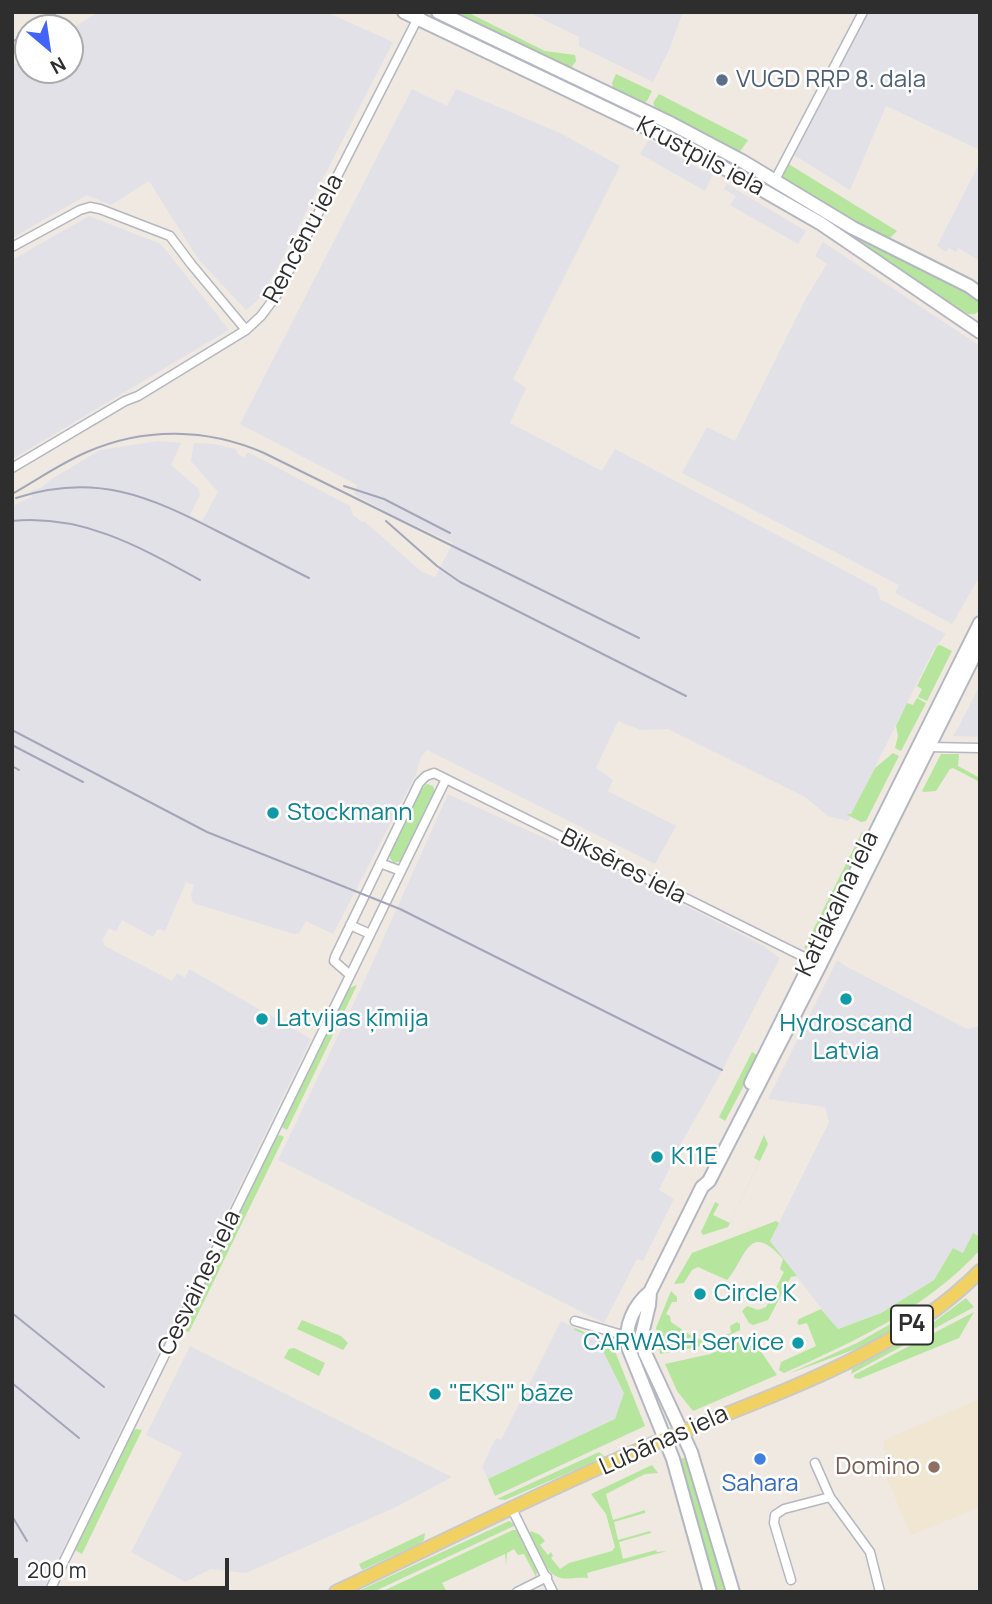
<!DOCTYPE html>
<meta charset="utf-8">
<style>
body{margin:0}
#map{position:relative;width:992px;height:1604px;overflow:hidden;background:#efe9e1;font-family:Manrope,sans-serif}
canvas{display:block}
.frame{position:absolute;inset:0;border:14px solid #2e2e2e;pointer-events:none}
.north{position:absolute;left:14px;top:14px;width:70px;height:70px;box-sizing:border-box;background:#fff;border:2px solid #ababab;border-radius:50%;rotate:151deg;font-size:19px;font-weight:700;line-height:28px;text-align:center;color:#2e2e2e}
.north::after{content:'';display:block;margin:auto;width:24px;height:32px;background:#4264fb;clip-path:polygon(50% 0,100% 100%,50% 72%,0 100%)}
.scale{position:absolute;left:14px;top:1558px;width:215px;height:32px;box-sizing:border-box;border:4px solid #2e2e2e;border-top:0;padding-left:9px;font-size:21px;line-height:24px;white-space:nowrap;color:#2e2e2e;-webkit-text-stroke:5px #fff;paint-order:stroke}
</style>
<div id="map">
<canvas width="992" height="1604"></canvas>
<div class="frame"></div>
<div class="north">N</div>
<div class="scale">200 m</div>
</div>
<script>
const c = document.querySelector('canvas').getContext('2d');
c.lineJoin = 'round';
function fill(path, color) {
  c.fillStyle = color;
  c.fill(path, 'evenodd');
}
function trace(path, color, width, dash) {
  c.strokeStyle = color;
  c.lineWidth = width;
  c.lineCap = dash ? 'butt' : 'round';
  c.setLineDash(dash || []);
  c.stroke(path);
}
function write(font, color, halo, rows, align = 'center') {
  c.font = font + ' Manrope,sans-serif';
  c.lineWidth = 5;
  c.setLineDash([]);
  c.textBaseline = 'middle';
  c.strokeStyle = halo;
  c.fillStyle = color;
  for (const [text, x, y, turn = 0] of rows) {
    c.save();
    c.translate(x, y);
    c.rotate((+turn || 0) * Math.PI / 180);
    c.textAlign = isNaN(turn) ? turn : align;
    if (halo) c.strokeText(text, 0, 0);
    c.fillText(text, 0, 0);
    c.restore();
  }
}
fill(new Path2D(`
 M98,12H326L393,42L275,272L259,299L246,310L199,260L149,181L111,205L87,195L12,238V66L28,56V70H70V30Z
 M528,12H683L669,50L653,82L579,46V37Z
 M869,12H980V150L886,106L850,190L794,155Z
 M412,89L447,106L456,89L560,133L620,166L513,379L526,388L510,423L602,471L615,449L877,588L880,599L946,634L934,649L848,821L828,816L805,797L668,729L640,730L618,721L596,768L613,780L608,791L676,826L655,864L427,750L421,757L416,774L333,934L306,921L299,933L294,934L193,903L191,895L194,885L186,882L165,931L158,929L153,937L122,920L116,932L109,928L102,941L104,942L103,945L172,981L177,973L185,978L189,969L311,1039L42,1592H12V506L32,497L31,491L41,488L50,480L100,450L158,441L181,443L171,465L198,488L200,495L190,515L202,521L218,492L191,461L194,443L214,444L236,449L238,454L244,458L248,452L350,506L353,515L362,522L364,521L422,572L435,577L453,543L394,516L354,494L357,485L240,424Z
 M649,139L704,172L706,170L713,174L705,191L640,154Z
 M980,162V261L958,248L956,252L949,248L946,252L937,246Z
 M727,184L806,231L798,244L730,205L736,196L724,189Z
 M89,216L161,244L229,330L12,459V260Z
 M823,242L980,346V576L952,624L895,593L899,585L682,473L707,427L735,441L806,298L827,264L815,256Z
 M980,685V737L953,736L958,728Z
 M448,794L611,868L762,945L780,958L717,1080L682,1142L659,1190L674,1199L643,1261L637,1259L604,1323L278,1160L362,986Z
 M837,960L847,967L967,1029L980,1026V1237L973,1233L963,1253L953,1248L934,1280L881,1313L837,1329L770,1241L829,1122L825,1107L768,1099Z
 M561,1321L597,1339L625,1393L615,1419L488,1479L482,1467L496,1438L501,1440Z
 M190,1346L452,1477L396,1507L246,1573L211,1569L185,1582L131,1552L182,1453L146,1435Z`), '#e3e1e8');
fill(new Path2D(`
 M980,1399V1507L911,1535L888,1481L884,1440Z`), '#f0e6d1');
fill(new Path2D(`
 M422,12L453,24L582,85L738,164L735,169L423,17Z
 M455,12H467L545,51L575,55L576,61L571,68L566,69Z
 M616,74L652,91L647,101L643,104L614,90L612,83Z
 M659,94L748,140L739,153L656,110L653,103Z
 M787,163L897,231L889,239L869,232L783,179L782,171Z
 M742,167L945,278L980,299V310L975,314H968L739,171Z
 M940,645L952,651L927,701L918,697L922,689L917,686L937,646Z
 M917,698L926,703L901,751L895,748L898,736L896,726L907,703L913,705Z
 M893,753L899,756L866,821L861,822L846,814H851L875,768Z
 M941,754H959L958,766L980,778V782L953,768L950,769L936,791L924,792L922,791Z
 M427,784L433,786L435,792L401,861L394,863L390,858L389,852L422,788Z
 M862,832L866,838L814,946L809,949L804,948Z
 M357,985L287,1130L283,1128L282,1126L349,988Z
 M752,1052L757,1055V1061L725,1121L719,1117Z
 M280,1135L284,1137L189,1332L186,1331V1323L277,1136Z
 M764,1135L768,1144L728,1227L703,1235L701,1232L715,1202L719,1204L713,1215L730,1223L760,1161L754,1158Z
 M776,1221L779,1223L770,1241L797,1276L791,1277L768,1320L753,1325L749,1323L742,1311L747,1306L758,1310L766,1307L784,1272L780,1269L783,1259C748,1219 746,1259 727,1280L698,1267L692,1270L684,1283L674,1284L692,1253Z
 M973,1233L980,1237V1250C927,1308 854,1342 784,1373L779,1370L781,1362L816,1346L807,1323L799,1325L797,1323L799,1319L821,1309L838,1329L881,1313L934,1280L953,1248L963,1253Z
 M671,1291L677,1297V1302H672L666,1314L670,1316L671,1322C700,1341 697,1345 731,1333L730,1326L737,1322L740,1324V1330L708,1345L660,1354L656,1328Z
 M966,1298L974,1307L851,1374L852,1369L922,1331Z
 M974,1312L959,1338L859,1379L854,1378V1375Z
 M901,1318L902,1320L893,1330L864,1346L788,1374L857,1343Z
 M302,1320L341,1336L348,1343L343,1350L297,1329Z
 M575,1328L612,1344L645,1426L495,1496L488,1479L615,1419L624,1393L597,1339L574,1330Z
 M751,1337L777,1375L693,1411L677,1391L665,1364L710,1354Z
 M294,1348L325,1363L319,1376L284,1358L289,1349Z
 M136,1429L142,1430L82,1554L75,1550L133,1432Z
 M599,1452L605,1457L505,1500L497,1499Z
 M686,1457L728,1592H715L678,1460Z
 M652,1465L658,1473L645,1474L606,1494L613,1520L645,1510V1513L614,1522L618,1540L650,1531L651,1533L619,1542L623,1559L656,1550L657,1552L667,1551L587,1573L588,1578C579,1576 571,1580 561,1578C544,1574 537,1548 530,1534L531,1531L540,1535L545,1541L540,1545L548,1555L551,1552L553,1556L551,1558L560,1569L569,1563L612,1551L615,1547L606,1514L591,1494Z
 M509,1521L516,1525L373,1592H356Z
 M513,1530H517L537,1572L536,1577L524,1554L518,1555L514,1549L507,1553L506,1565L505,1554L442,1583L447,1592H381Z
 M425,1533L424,1540L419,1544L362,1570L359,1564Z`), '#b6e59e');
const street = new Path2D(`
 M775,180L863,12
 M12,247L80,210L90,207L100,209L170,236L191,264L246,330
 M12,468L125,401L138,396L246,330L261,316L276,296L421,12
 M928,747L980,748
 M380,863L401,871
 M350,925L370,934
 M350,975L334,961L335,957L419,783L426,776L434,773L814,962
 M575,1321L626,1336
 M815,1463L830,1497L870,1552L880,1592
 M512,1509L553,1592
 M791,1580L774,1523L775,1515L784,1509L830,1497
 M49,1592L446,779
 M517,1592L547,1577`);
const secondary = new Path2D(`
 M404,12L691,149L820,223L980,332
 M438,12L672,124L742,161L853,228L969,286L980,294
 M751,1083L980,623
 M650,1292C634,1305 624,1326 628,1347L673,1459L710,1592
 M733,1592L691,1452L645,1353L642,1334L649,1305L650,1292L702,1187L709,1181L820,965L980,644`);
const primary = new Path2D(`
 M336,1592C440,1543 543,1491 648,1446C761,1397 891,1361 980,1271`);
trace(street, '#b4b7c1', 11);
trace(secondary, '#b4b7c1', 16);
trace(primary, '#c9c9c9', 16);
trace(street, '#fff', 8);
trace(secondary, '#fff', 12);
trace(primary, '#f2d163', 12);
trace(new Path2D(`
 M34,28L58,12
 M12,42L28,32
 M344,486L384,499L450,533
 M12,494C37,480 61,463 87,452C144,427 207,428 264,453L639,638
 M16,498C95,472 149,496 219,532C249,547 279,563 309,578
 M12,521C83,514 140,547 200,580
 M386,521L437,566L460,582L686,696
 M12,730L207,832L400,909L722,1070
 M12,745L83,782
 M12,766L19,770
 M12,1313L104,1387
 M12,1383L79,1438
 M12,1516L27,1541`), '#a3a6b8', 2);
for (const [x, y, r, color] of [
 [722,80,7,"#5c6f8a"],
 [273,813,7,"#0f9aa8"],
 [846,999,7,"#0f9aa8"],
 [262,1019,7,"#0f9aa8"],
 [657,1157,7,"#0f9aa8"],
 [700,1294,7,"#0f9aa8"],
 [798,1343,7,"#0f9aa8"],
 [435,1394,7,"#0f9aa8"],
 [760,1459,7,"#3f7fe0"],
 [934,1467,7,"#8d6e63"]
]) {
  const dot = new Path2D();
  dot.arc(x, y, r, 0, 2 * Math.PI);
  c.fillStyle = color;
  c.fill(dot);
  trace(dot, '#fff', 2.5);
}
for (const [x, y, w] of [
 [912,1325,42]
]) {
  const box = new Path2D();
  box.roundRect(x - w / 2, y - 19.5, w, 39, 5);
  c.fillStyle = '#fff';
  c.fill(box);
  trace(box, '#2e2e2e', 2);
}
write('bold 23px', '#2e2e2e', null, [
 ["P4",912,1325]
]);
write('24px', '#4e5e75', '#fff', [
 ["VUGD RRP 8. daļa",736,80]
], 'left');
write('24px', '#2e2e2e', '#fff', [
 ["Krustpils iela",700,157,28],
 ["Rencēnu iela",304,239,-62],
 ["Biksēres iela",623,867,27],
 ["Katlakalna iela",838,904,-64],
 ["Cesvaines iela",200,1283,-64],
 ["Lubānas iela",664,1441,-24]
]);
write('24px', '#0d838f', '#fff', [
 ["Stockmann",287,813],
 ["Latvijas ķīmija",276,1019],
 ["Hydroscand",846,1024,"center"],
 ["Latvia",846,1052,"center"],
 ["K11E",671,1157],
 ["Circle K",714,1294],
 ["CARWASH Service",784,1343,"right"],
 ["\"EKSI\" bāze",449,1394]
], 'left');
write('24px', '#785e54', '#fff', [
 ["Domino",920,1467]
], 'right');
write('24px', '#366cbe', '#fff', [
 ["Sahara",760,1484]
]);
</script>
